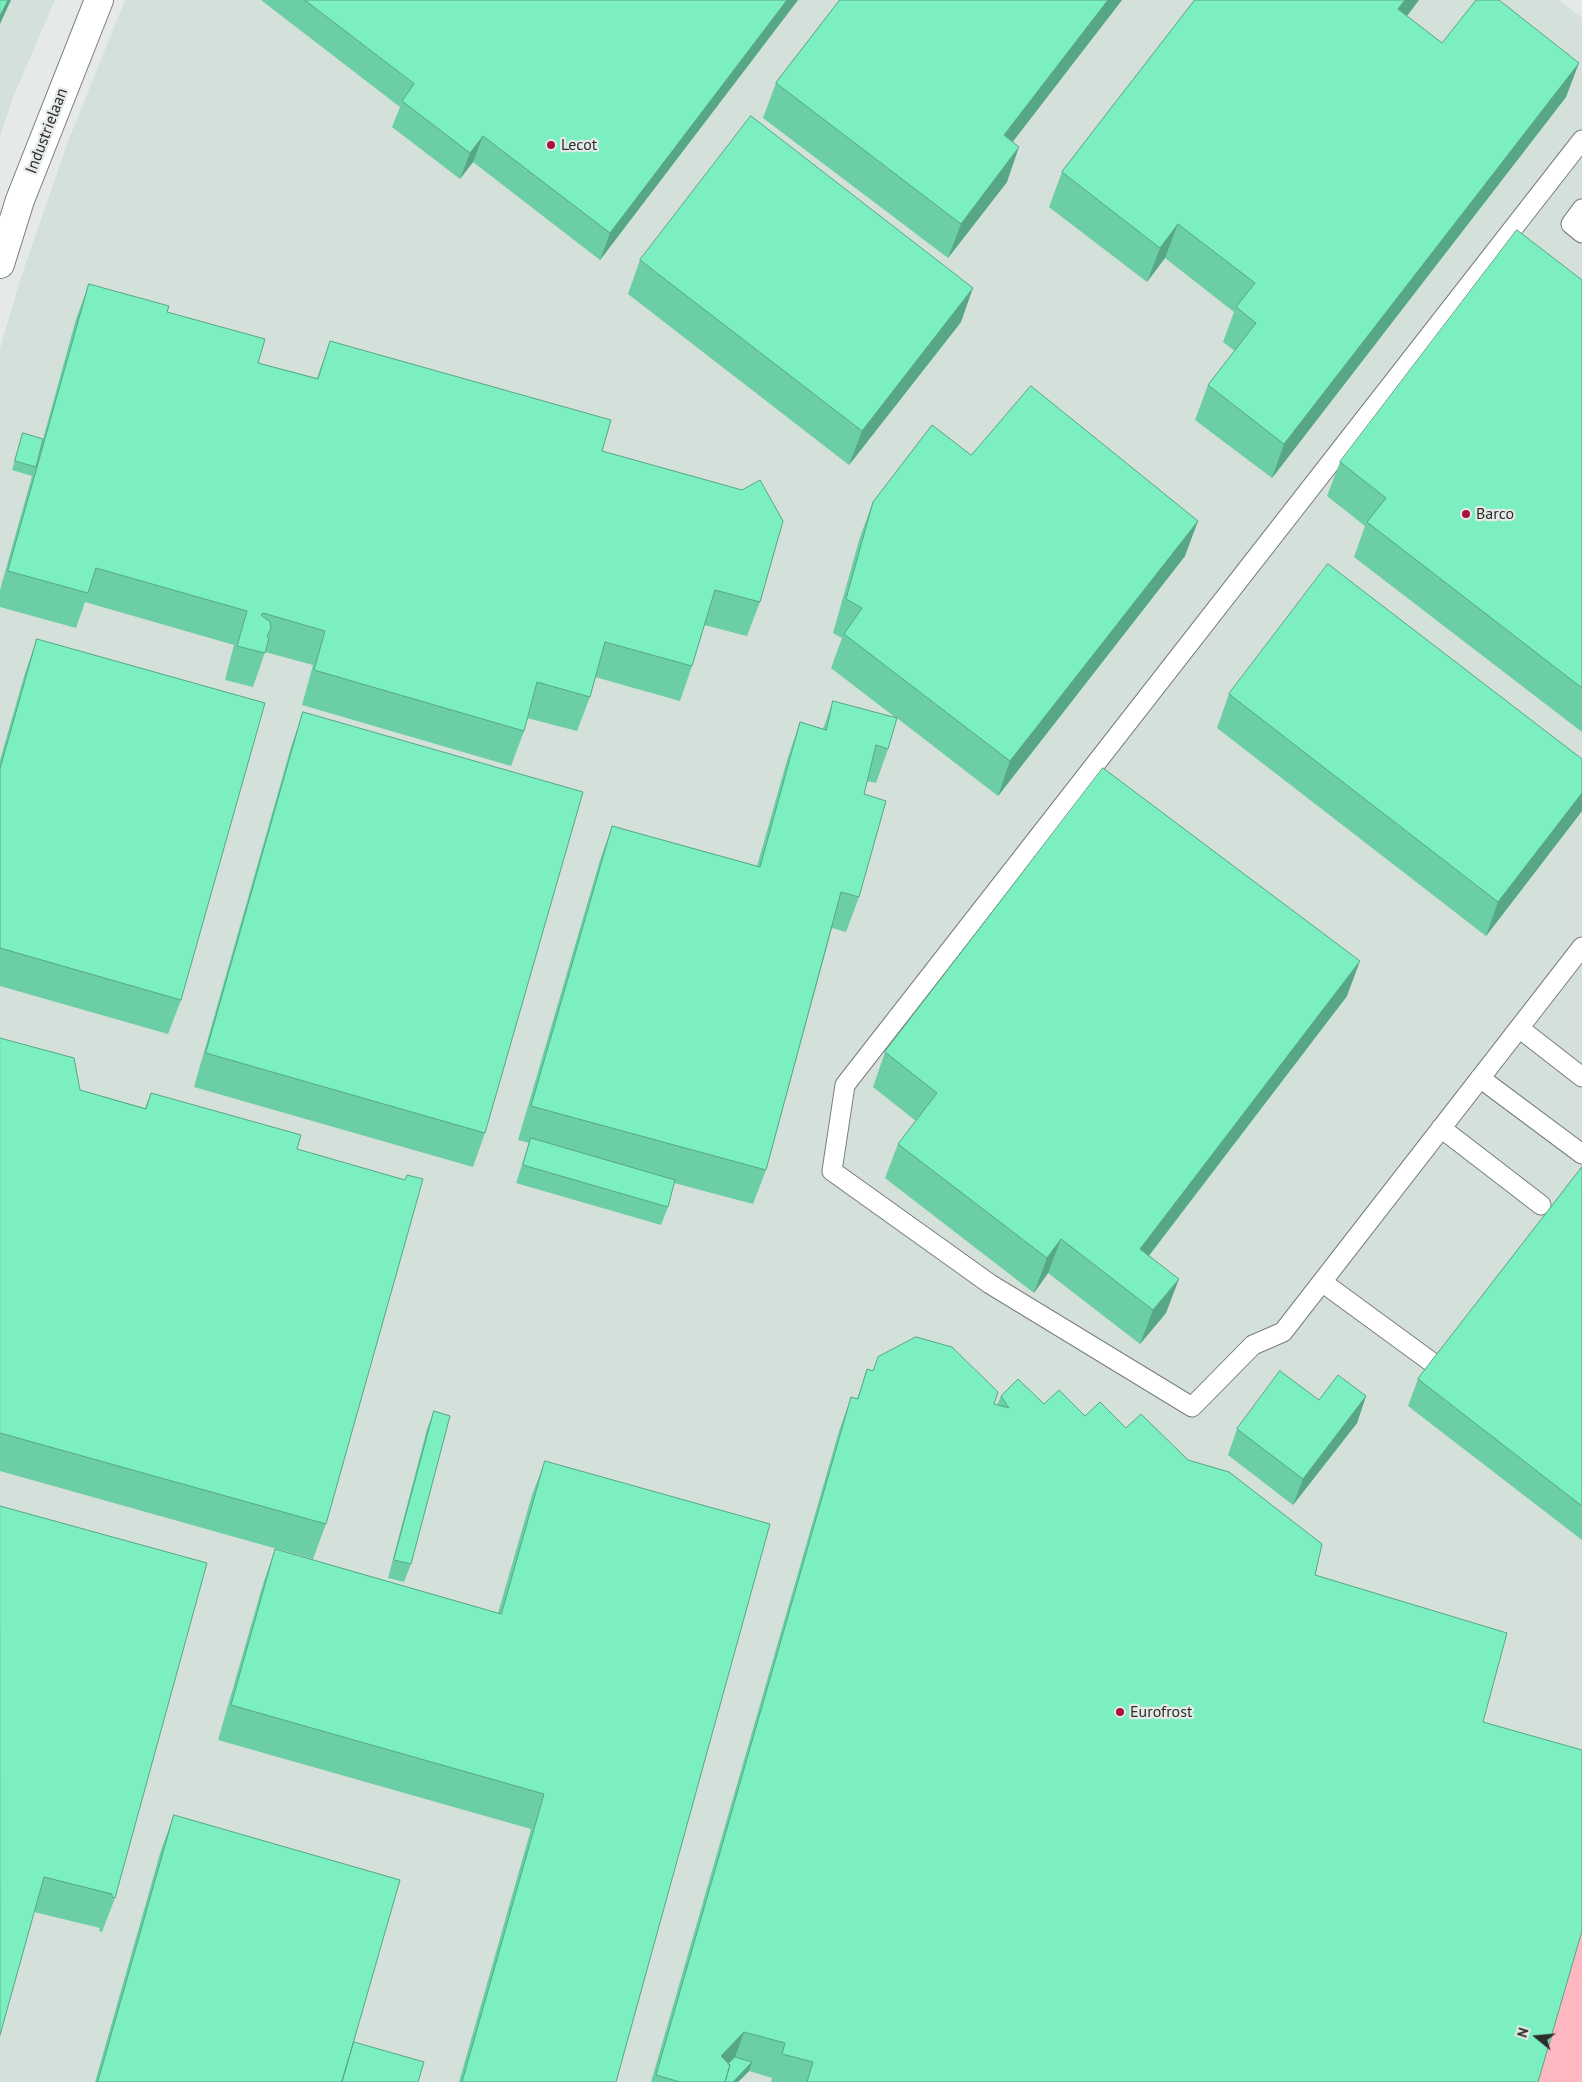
<!DOCTYPE html>
<style>
body{margin:0}
#map{position:relative;width:1582px;height:2082px;overflow:hidden;background:#e5eae7;font-family:"PT Sans",sans-serif}
canvas{display:block}
.north{position:absolute;left:1512px;top:2012px;width:50px;height:50px;-webkit-text-stroke:4px #e5eae7;paint-order:stroke;rotate:287deg;font-size:14px;font-weight:700;line-height:20px;text-align:center;color:#2b2d2c}
.north::after{content:'';display:block;margin:auto;width:18px;height:22px;background:#2b2d2c;clip-path:polygon(50% 0,100% 100%,50% 72%,0 100%)}
</style>
<div id="map">
<canvas width="1582" height="2082"></canvas>
<div class="north">N</div>
</div>
<script>
const c = document.querySelector('canvas').getContext('2d');
c.lineJoin = 'round';
function fill(path, color) {
  c.fillStyle = color;
  c.fill(path, 'evenodd');
}
function trace(path, color, width, dash) {
  c.strokeStyle = color;
  c.lineWidth = width;
  c.lineCap = dash ? 'butt' : 'round';
  c.setLineDash(dash || []);
  c.stroke(path);
}
function write(font, color, halo, rows, align = 'center') {
  c.font = font + ' "PT Sans",sans-serif';
  c.lineWidth = 4.5;
  c.setLineDash([]);
  c.textBaseline = 'middle';
  c.strokeStyle = halo;
  c.fillStyle = color;
  for (const [text, x, y, turn = 0] of rows) {
    c.save();
    c.translate(x, y);
    c.rotate((+turn || 0) * Math.PI / 180);
    c.textAlign = isNaN(turn) ? turn : align;
    if (halo) c.strokeText(text, 0, 0);
    c.fillText(text, 0, 0);
    c.restore();
  }
}
fill(new Path2D(`
 M0,0H55L14,95L0,136Z
 M125,0H1559L1582,18V2082H0V349L20,280L69,139Z`), '#d4e0da');
fill(new Path2D(`
 M1582,1923V2082H1535Z`), '#fcb7c0');
const lane = new Path2D(`
 M1582,140L845,1085L832,1171L990,1284L1192,1407L1253,1345L1283,1332L1582,947
 M1582,209L1571,224L1582,233
 M1519,1028L1582,1077
 M1480,1078L1582,1154
 M1441,1128L1541,1205
 M1322,1282L1430,1361`);
const street = new Path2D(`
 M0,264L20,200L99,0`);
trace(lane, '#797d7b', 21);
trace(street, '#797d7b', 30);
trace(lane, '#fff', 19);
trace(street, '#fff', 28);
fill(new Path2D(`
 M261,0H798L600,260L473,162L460,179L392,127L400,107Z
 M840,0H1122L1012,142L1007,182L948,258L763,118L776,83Z
 M1195,0H1419L1407,16L1442,43L1566,97L1272,478L1195,420L1208,385L1235,351L1223,342L1234,312L1165,258L1147,282L1049,207L1062,172Z
 M640,260L961,322L849,465L628,294Z
 M1582,280V732L1354,557L1365,526L1327,496L1340,462Z
 M89,284L167,312L258,363L317,378L330,341L602,451L760,602L747,636L704,625L692,666L680,701L595,677L590,697L577,731L527,718L524,731L511,766L302,705L313,665L265,652L253,687L225,680L234,645L85,602L76,628L0,607V590L32,476L12,470L23,433L43,439L76,319Z
 M971,455L1185,556L998,796L897,718L888,749L876,783L867,781L864,794L859,897L846,932L832,928L766,1170L753,1204L674,1183L668,1207L661,1225L516,1183L529,1143L518,1140L600,860L612,826L757,866L788,757L800,722L823,729L833,701L896,718L831,668L842,638L833,633L860,537L873,502Z
 M37,639L181,1000L168,1034L0,986V760L25,673Z
 M1229,694L1582,759V811L1486,936L1217,728Z
 M303,712L485,1133L473,1167L194,1087L291,747Z
 M1347,996L1149,1256L1166,1313L1140,1344L1048,1273L1034,1293L885,1178L898,1144L916,1121L873,1087L885,1052Z
 M0,1038L80,1090L145,1108L151,1093L297,1149L326,1524L313,1559L0,1471Z
 M1582,1167V1540L1408,1406L1418,1379Z
 M867,1369L997,1405L1001,1396L1044,1404L1126,1428L1188,1460L1315,1575L1483,1722L1538,2082H771L772,2078L749,2071L738,2082H651L839,1431L851,1397L857,1399Z
 M1366,1396L1357,1423L1293,1505L1228,1455L1237,1429L1319,1400Z
 M434,1411L411,1564L404,1582L388,1578L427,1429Z
 M545,1461L616,2082H459L531,1829L218,1740L263,1584L275,1549L498,1613L532,1495Z
 M0,1506L115,1898L102,1932L99,1931L100,1928L34,1912Z
 M174,1815L354,2042L418,2082H95L161,1850Z`), '#6bcea5');
fill(new Path2D(`
 M8,0H11L0,24V16Z
 M787,0H798L600,260L610,233Z
 M1108,0H1122L991,170L1004,135Z
 M1405,0H1419L1386,43L1398,9Z
 M1579,63L1566,97L1272,478L1284,444Z
 M483,136L473,162L460,179L470,153Z
 M1019,147L1007,182L948,258L961,224Z
 M1178,224L1165,258L1147,282L1160,248Z
 M973,288L961,322L849,465L862,431Z
 M1198,521L1185,556L998,796L1010,761Z
 M1582,793V811L1486,936L1498,902Z
 M1360,961L1347,996L1127,1284L1140,1249Z
 M1061,1239L1048,1273L1034,1293L1047,1258Z
 M1179,1279L1166,1313L1140,1344L1153,1310Z
 M1366,1396L1357,1423L1293,1505L1303,1479Z
 M744,2032L732,2066L717,2082L721,2056Z
 M752,2062L749,2071L738,2082H733Z`), '#57a786');
const building = new Path2D(`
 M0,0H8L0,16Z
 M305,0H787L610,233L483,136L470,153L402,101L414,84Z
 M840,0H1108L1004,135L1019,147L961,224L776,83Z
 M1195,0H1405L1398,9L1442,43L1476,0H1499L1579,63L1284,444L1208,385L1256,323L1236,307L1255,283L1178,224L1160,248L1062,172Z
 M751,116L973,288L862,431L640,260Z
 M1517,230L1582,280V688L1367,522L1386,498L1340,462Z
 M89,284L169,306L167,312L265,339L258,363L318,379L330,341L611,420L602,451L742,490L760,480L783,521L760,602L715,590L692,666L605,642L590,697L537,682L524,731L314,670L325,631L263,613L261,615L270,622L271,628L267,637L269,638L265,653L237,646L247,611L96,568L88,593L8,571Z
 M1031,386L1198,521L1010,761L844,634L862,608L846,599L873,502L932,425L971,455Z
 M23,433L43,439L36,467L15,461Z
 M1328,564L1582,759V793L1498,902L1229,694Z
 M37,639L265,703L181,1000L0,948V769Z
 M833,701L897,718L888,749L876,745L864,794L886,801L859,897L841,892L766,1170L531,1106L612,826L760,867L800,722L826,730Z
 M303,712L583,792L485,1133L206,1053Z
 M1103,768L1360,961L1140,1249L1179,1279L1153,1310L1061,1239L1047,1258L898,1144L937,1093L885,1052Z
 M0,1038L74,1058L80,1090L146,1109L151,1093L301,1135L297,1149L405,1180L407,1175L423,1179L326,1524L0,1433Z
 M531,1138L675,1180L668,1207L523,1165Z
 M1582,1167V1506L1418,1379Z
 M916,1337L952,1347L998,1392L994,1404L1009,1408L1001,1396L1018,1379L1044,1404L1059,1390L1085,1416L1100,1402L1126,1428L1141,1414L1188,1460L1229,1472L1322,1544L1315,1575L1507,1633L1483,1722L1582,1750V1931L1538,2082H807L813,2062L782,2054L785,2043L744,2032L721,2056L730,2065L725,2082H680L656,2075L851,1397L858,1399L867,1369L873,1371L878,1357Z
 M1280,1371L1319,1400L1338,1375L1366,1396L1303,1479L1237,1429Z
 M434,1411L450,1416L411,1564L394,1560Z
 M545,1461L770,1524L616,2082H462L544,1794L231,1705L275,1549L501,1614Z
 M0,1506L207,1563L115,1898L112,1897V1894L44,1877L0,2035Z
 M174,1815L400,1880L342,2082H98Z
 M354,2042L424,2062L418,2082H342Z
 M735,2057L752,2062L733,2082H725L730,2065L728,2064Z`);
fill(building, '#7cefc0');
trace(building, '#57a786', 1);
for (const [x, y, r, color] of [
 [551,145,5,"#a71143"],
 [1466,514,5,"#a71143"],
 [1120,1712,5,"#a71143"]
]) {
  const dot = new Path2D();
  dot.arc(x, y, r, 0, 2 * Math.PI);
  c.fillStyle = color;
  c.fill(dot);
  trace(dot, '#e5eae7', 2);
}
write('16px', '#2b2d2c', '#e5eae7', [
 ["Industrielaan",47,131,-69]
]);
write('16px', '#2b2d2c', '#e5eae7', [
 ["Lecot",561,145],
 ["Barco",1476,514],
 ["Eurofrost",1130,1712]
], 'left');
</script>
